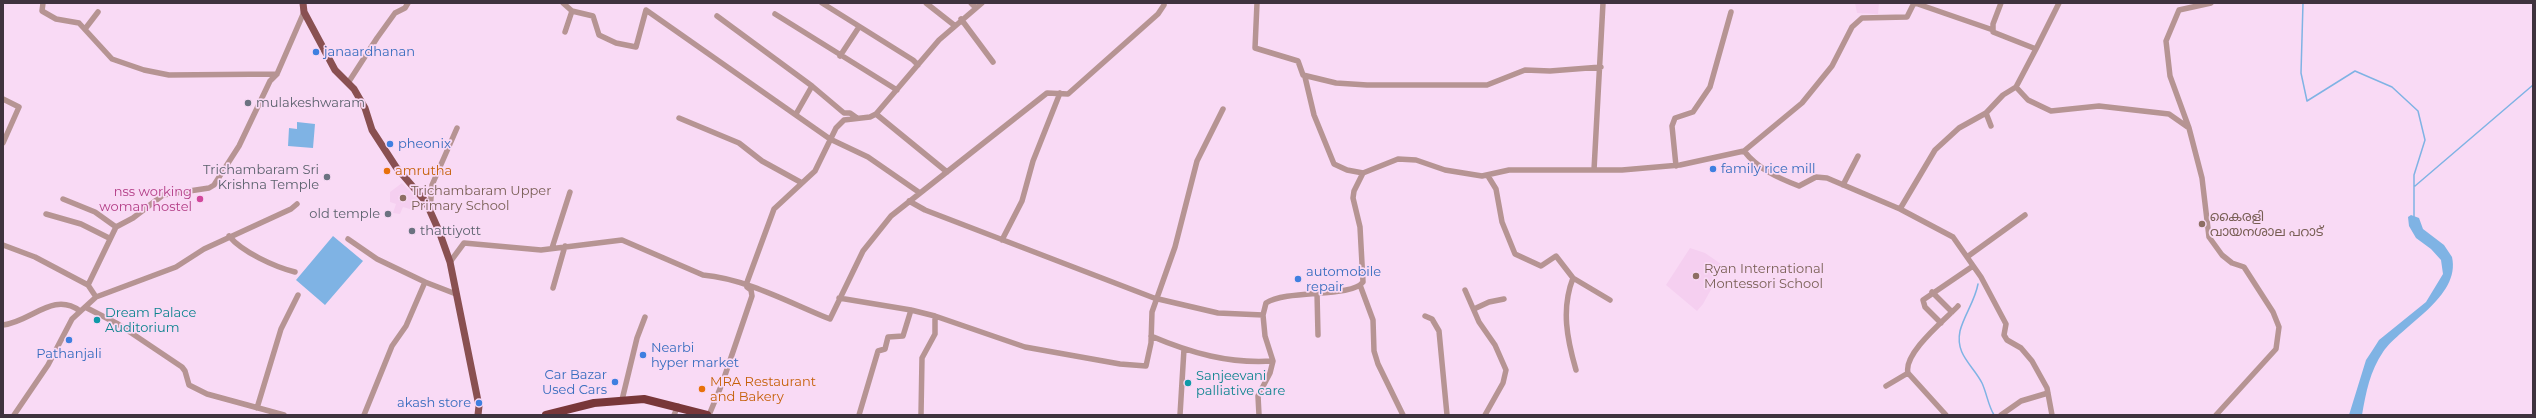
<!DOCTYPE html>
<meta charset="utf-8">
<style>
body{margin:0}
#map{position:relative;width:2536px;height:418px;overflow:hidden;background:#f9daf5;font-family:Montserrat,sans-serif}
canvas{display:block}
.frame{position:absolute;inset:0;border:4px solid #3f333e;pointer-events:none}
</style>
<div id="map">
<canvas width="2536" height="418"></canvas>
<div class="frame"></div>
</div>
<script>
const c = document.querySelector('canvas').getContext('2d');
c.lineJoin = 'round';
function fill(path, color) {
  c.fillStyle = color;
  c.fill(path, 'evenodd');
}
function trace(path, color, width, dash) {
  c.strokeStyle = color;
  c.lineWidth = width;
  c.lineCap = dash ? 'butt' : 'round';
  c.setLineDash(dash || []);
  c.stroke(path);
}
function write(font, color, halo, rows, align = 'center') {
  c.font = font + ' Montserrat,"Noto Sans Malayalam",sans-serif';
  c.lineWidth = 3.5;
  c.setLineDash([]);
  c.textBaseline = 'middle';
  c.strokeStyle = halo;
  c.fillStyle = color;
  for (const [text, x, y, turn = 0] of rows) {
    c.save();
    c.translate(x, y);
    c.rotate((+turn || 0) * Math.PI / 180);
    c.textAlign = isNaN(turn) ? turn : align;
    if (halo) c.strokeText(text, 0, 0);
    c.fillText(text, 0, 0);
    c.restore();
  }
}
fill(new Path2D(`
 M1855,3H1879L1878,14L1857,13Z
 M402,183L420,201L427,209L413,204L410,209L403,207L400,214L393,213L396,204L390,202V192Z
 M1690,248L1705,253L1724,266L1703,304L1697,311L1666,285Z`), '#f5cff0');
fill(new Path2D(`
 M297,122L315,124L313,148L288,146L289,128L297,129Z
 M2411,215L2419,218L2423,229L2444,245L2452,257C2461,297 2402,325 2383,352C2370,371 2366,392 2362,415H2349L2366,360L2372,351L2379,340L2426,302L2443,274L2441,260L2431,249L2416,238L2409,226L2408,217Z
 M333,236L363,261L325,305L296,280Z`), '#7fb3e4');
trace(new Path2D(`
 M2303,3L2301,73L2307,101L2355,71L2392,87L2418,111L2425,140L2414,175V217
 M2415,186L2533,85
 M1978,284C1975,301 1964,315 1960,331C1955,355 1973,365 1982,383C1987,394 1988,405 1994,415`), '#7fb3e4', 1.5);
trace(new Path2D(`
 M43,3L42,11L56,19L79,23L112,59L144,70L169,75L277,74
 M563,3L572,11L593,16L599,35L616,43L636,47L646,10L830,139L868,157L920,193
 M822,3L913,60L918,65
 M926,3L954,25
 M971,3L976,8
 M1257,3L1255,48L1298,61L1303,75L1336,83L1367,85H1487L1525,70L1550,71L1601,67
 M1915,3L1993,30
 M2001,3L1993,24V32L2036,49L2016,87L2028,100L2051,111L2099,106L2169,114L2189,128L2202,178L2209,237L2222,255L2232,263L2244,267L2273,312L2279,327L2276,349L2216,415
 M775,14L897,90
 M717,16L812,86
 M961,19L993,62
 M85,29L98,12
 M565,32L572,11
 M2036,49L2059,3
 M840,56L859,27
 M1305,77L1314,115L1334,164L1347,170L1363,173
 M348,83L377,38L395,13L405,8L408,3
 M3,99L19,107L3,143
 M1986,113L1991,126
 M796,114L812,86L844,113H850L857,118
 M876,114L947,172
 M679,118L739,143L762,161L802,183
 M2189,128L2170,76L2166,41L2179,10L2211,3
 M1744,151C1758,169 1778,178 1799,186L1816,177L1827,178L1900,209L1953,237L1981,277L2006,324L2004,335L2007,340L2021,348L2032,361L2047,388L2052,415
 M1676,166L1672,126L1675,118L1693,112L1710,87L1731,12
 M1594,170L1603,3
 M1488,176L1496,189L1502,222L1515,254L1541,266L1556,256L1573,278L1610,300
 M1843,185L1858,156
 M63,199L95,212L116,227
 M909,201L925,210L1154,298L1218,313L1263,315
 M1900,209L1935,150L1959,128L1986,113L2003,95L2016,87
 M430,210L432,185L457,128
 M46,214L81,224L109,238
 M229,236C242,252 275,267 295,272
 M348,239L377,259L425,282
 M1002,240L1022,201L1033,161L1060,93
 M3,245L35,257L88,285
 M552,248L570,192
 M1967,257L2025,215
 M450,262L464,243L541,250L622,240L703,275C747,279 790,303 830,319L863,251L891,216L1047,93L1068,94L1158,14L1164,5
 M1573,278C1561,309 1567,339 1576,370
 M746,285L774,209L815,171L836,128L844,120L870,117L876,114L939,40L982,3
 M1360,285L1373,320L1374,351L1378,364L1403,415
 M553,288L565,246
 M1465,290L1479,322L1495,345L1506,370L1503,383L1485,415
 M1932,292L1952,312
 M1317,293L1318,335
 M96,297L176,267L204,249L291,209L297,204
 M839,298L911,310L935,316V334L922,358L921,415
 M85,307L118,324L182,367L185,371L189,385L207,394L284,415
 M1474,309L1489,302L1504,299
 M935,316L1025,347L1120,364L1146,366L1151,343L1152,312L1175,247L1197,161L1223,109
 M1425,316L1432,319L1439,331L1447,415
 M1941,323L1925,307L1923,300L1973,266
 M3,325C31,322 53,291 80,311
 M1151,336C1191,353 1229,364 1273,361
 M1908,373L1946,415
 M1886,386L1908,373C1903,353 1946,319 1958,306
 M622,400L637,338L645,317
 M257,408L281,329L298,295
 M14,415L48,365L72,319L96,297L88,285L116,227L133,218L163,195L209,188L214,185L239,146L270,81L277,74L304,12
 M364,415L392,346L406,326L425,282L456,294
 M674,415L678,406
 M709,415L722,384L752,296L751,290L747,287
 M859,415L878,351L885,349L888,337L903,336L911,310
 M1180,415L1184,349
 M1259,415L1258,396L1270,373L1273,361L1265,336L1263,315L1266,303C1287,289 1352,298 1363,282L1360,227L1353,198L1354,191L1363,173L1398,159L1416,160L1445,170L1482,176L1509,170H1622L1680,165L1744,151L1802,103L1832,66L1852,27L1862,18L1907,17L1914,3
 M2001,415L2021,401L2048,393`), '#b69493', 5.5);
trace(new Path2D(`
 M303,3L304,12L335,70L354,89L365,108L372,130L396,167L426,202L439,231L450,262L479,406L478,415`), '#895051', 7);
trace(new Path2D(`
 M546,415L594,403L644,399L707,415`), '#783739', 8);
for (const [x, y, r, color] of [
 [316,52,4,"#3f7fe0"],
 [248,103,4,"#6b7280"],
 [390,144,4,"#3f7fe0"],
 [1713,169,4,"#3f7fe0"],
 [387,171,4,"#e8710a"],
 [327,177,4,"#6b7280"],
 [403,198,4,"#8d6e63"],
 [200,199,4,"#d1479c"],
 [388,214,4,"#6b7280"],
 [2202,224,4,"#8d6e63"],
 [412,231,4,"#6b7280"],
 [1696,276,4,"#8d6e63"],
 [1298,279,4,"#3f7fe0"],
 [97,320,4,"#0f9aa8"],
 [69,340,4,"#3f7fe0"],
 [643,355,4,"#3f7fe0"],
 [615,382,4,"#3f7fe0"],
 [1188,383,4,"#0f9aa8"],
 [702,389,4,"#e8710a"],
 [479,403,4,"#3f7fe0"]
]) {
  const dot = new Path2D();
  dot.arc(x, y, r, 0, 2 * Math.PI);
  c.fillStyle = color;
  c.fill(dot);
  trace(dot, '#f9daf5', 1.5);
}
write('13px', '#366cbe', '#f9daf5', [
 ["janaardhanan",324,52],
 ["pheonix",398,144],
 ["family rice mill",1721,169],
 ["automobile",1306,272],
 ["repair",1306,287],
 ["Nearbi",651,348],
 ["hyper market",651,363],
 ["Pathanjali",69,354,"center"],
 ["Car Bazar",607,375,"right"],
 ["Used Cars",607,390,"right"],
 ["akash store",471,403,"right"]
], 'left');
write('13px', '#5b616d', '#f9daf5', [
 ["mulakeshwaram",256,103],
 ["Trichambaram Sri",319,170,"right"],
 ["Krishna Temple",319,185,"right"],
 ["old temple",380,214,"right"],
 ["thattiyott",420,231]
], 'left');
write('13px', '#c56008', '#f9daf5', [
 ["amrutha",395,171],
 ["MRA Restaurant",710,382],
 ["and Bakery",710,397]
], 'left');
write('13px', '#785e54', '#f9daf5', [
 ["Trichambaram Upper",411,191],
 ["Primary School",411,206],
 ["കൈരളി",2210,217],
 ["വായനശാല പറാട്",2210,232],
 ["Ryan International",1704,269],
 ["Montessori School",1704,284]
], 'left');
write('13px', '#b23c85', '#f9daf5', [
 ["nss working",192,192],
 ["woman hostel",192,207]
], 'right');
write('13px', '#0d838f', '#f9daf5', [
 ["Dream Palace",105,313],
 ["Auditorium",105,328],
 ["Sanjeevani",1196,376],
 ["palliative care",1196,391]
], 'left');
</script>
